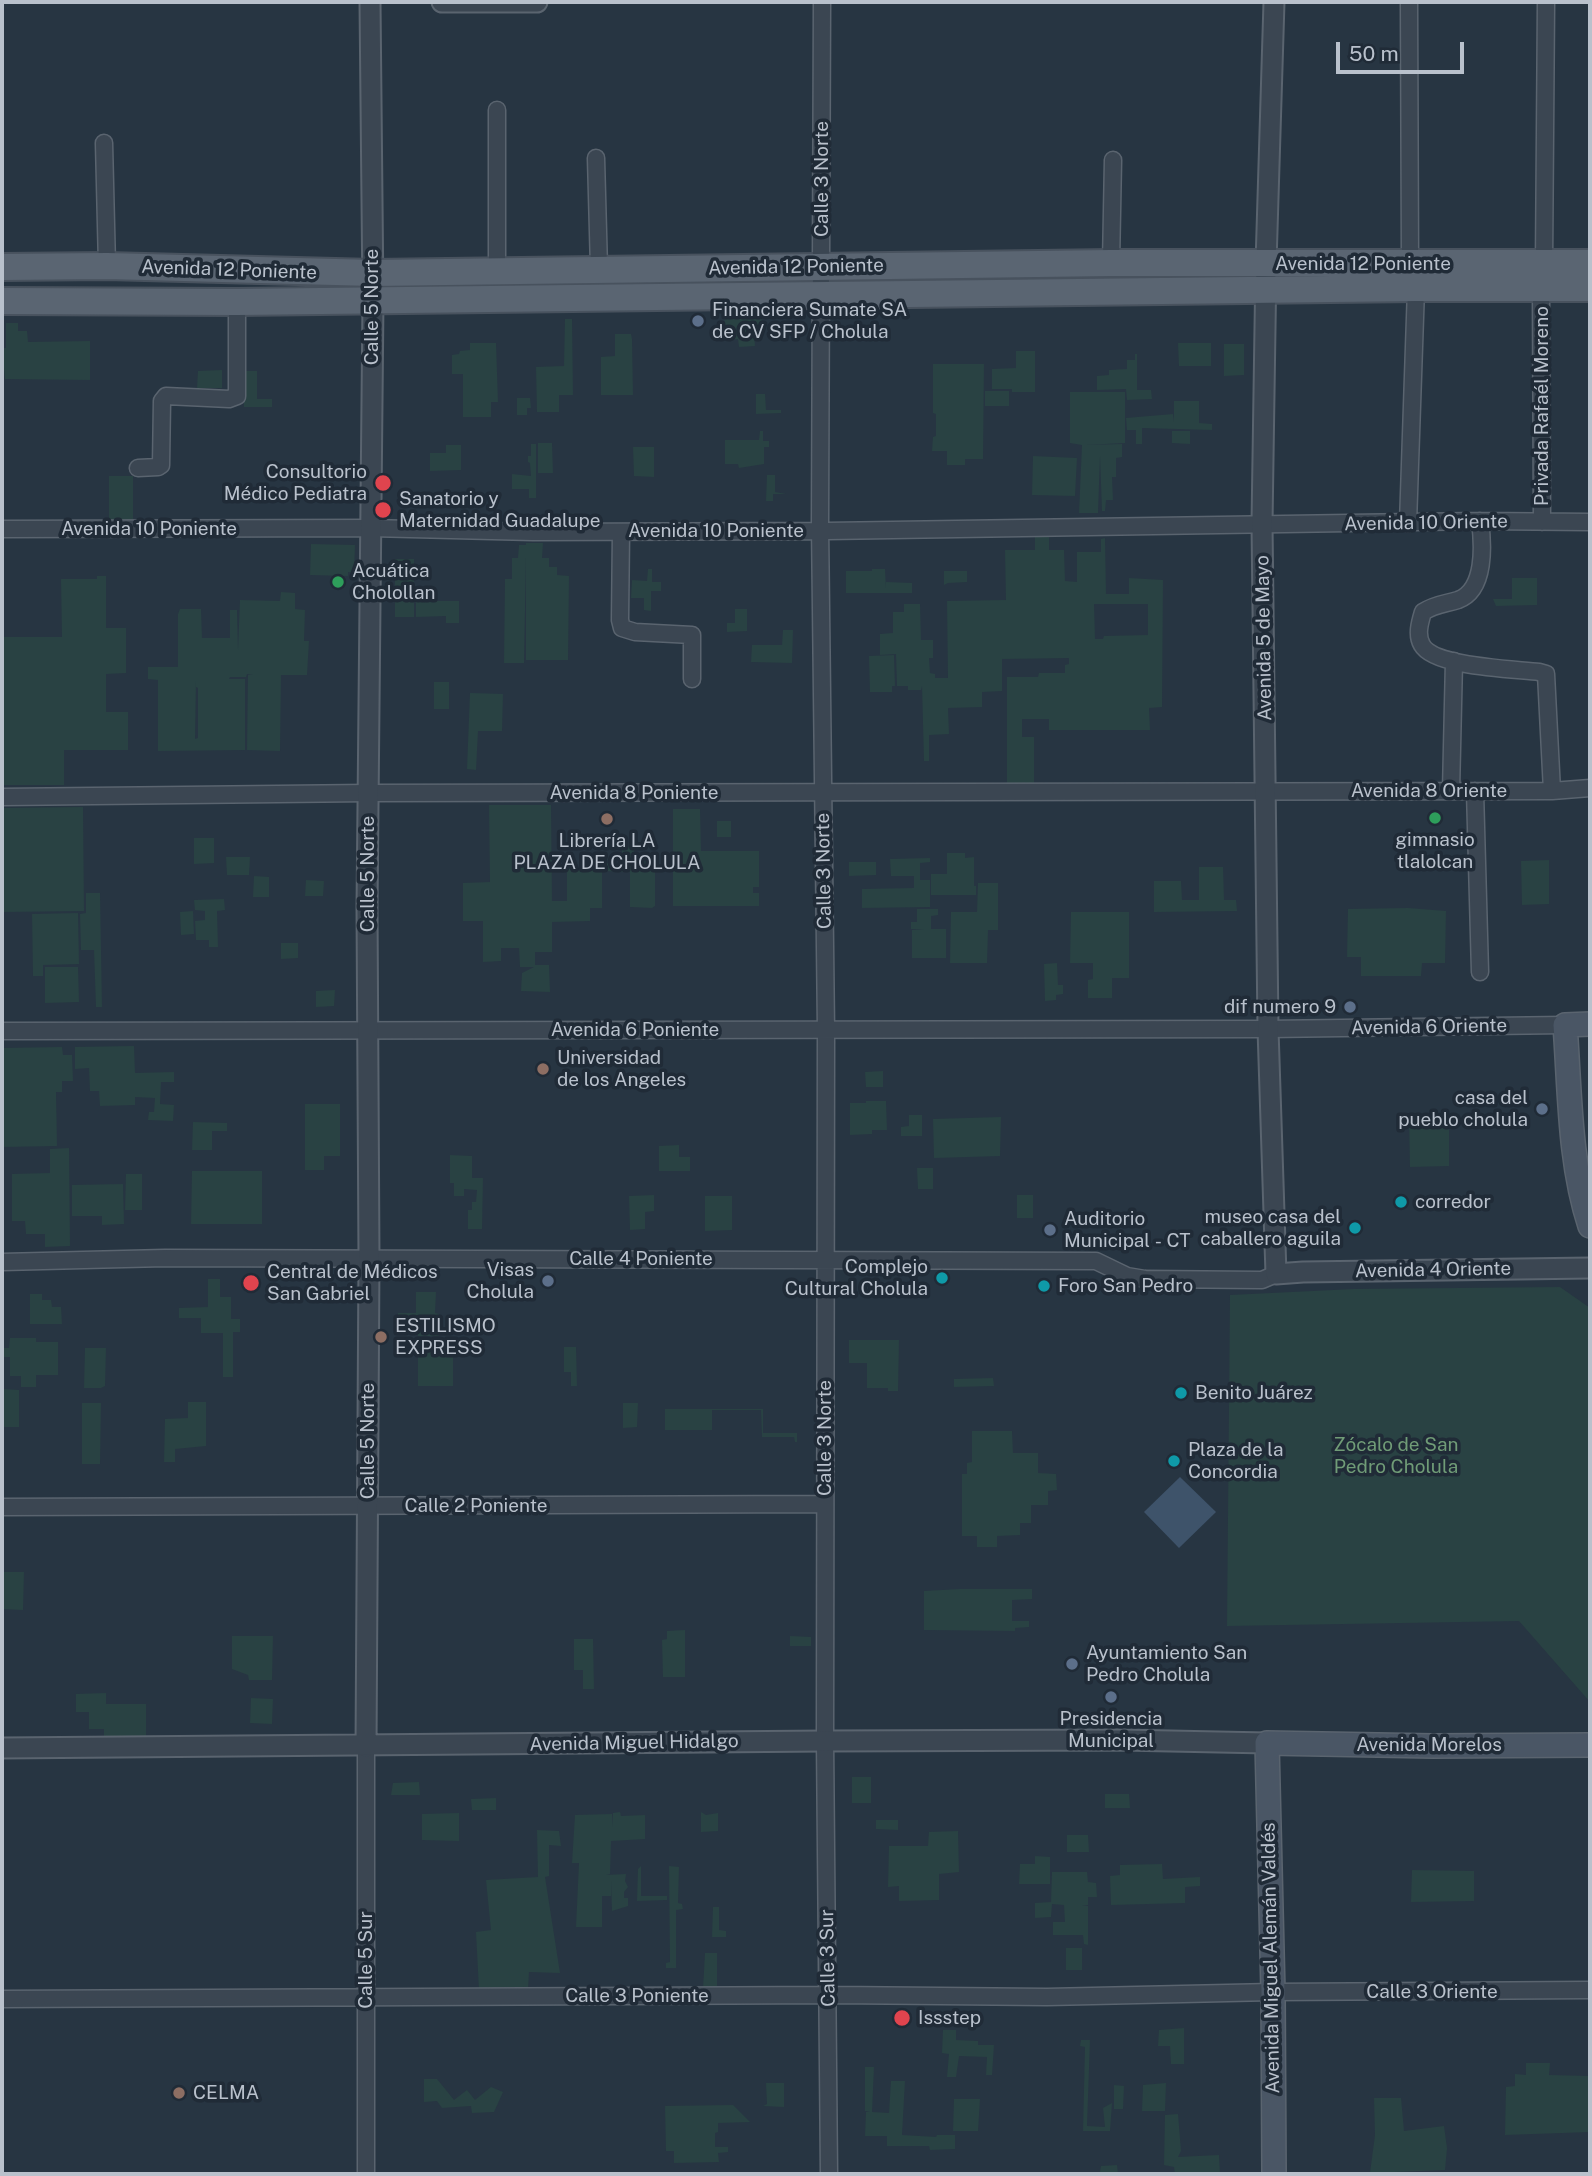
<!DOCTYPE html>
<meta charset="utf-8">
<style>
body{margin:0}
#map{position:relative;width:1592px;height:2176px;overflow:hidden;background:#273542;font-family:"Public Sans",sans-serif}
canvas{display:block}
.frame{position:absolute;inset:0;border:4px solid #b9c1cc;pointer-events:none}
.scale{position:absolute;left:1336px;top:42px;width:128px;height:32px;box-sizing:border-box;border:4px solid #b9c1cc;border-top:0;padding-left:9px;font-size:21px;line-height:24px;white-space:nowrap;color:#b9c1cc;-webkit-text-stroke:5px #202b37;paint-order:stroke}
</style>
<div id="map">
<canvas width="1592" height="2176"></canvas>
<div class="frame"></div>
<div class="scale">50 m</div>
</div>
<script>
const c = document.querySelector('canvas').getContext('2d');
c.lineJoin = 'round';
function fill(path, color) {
  c.fillStyle = color;
  c.fill(path, 'evenodd');
}
function trace(path, color, width, dash) {
  c.strokeStyle = color;
  c.lineWidth = width;
  c.lineCap = dash ? 'butt' : 'round';
  c.setLineDash(dash || []);
  c.stroke(path);
}
function write(font, color, halo, rows, align = 'center') {
  c.font = font + ' "Public Sans",sans-serif';
  c.lineWidth = 7;
  c.setLineDash([]);
  c.textBaseline = 'middle';
  c.strokeStyle = halo;
  c.fillStyle = color;
  for (const [text, x, y, turn = 0] of rows) {
    c.save();
    c.translate(x, y);
    c.rotate((+turn || 0) * Math.PI / 180);
    c.textAlign = isNaN(turn) ? turn : align;
    if (halo) c.strokeText(text, 0, 0);
    c.fillText(text, 0, 0);
    c.restore();
  }
}
fill(new Path2D(`
 M761,312L762,330L754,331L755,346L739,347L738,339L726,340L724,314Z
 M565,319H572L573,395H559V412H537L536,367L564,366Z
 M6,323H18V331H27L28,342L90,341V380L5,379L2,348H6Z
 M615,334H631L632,339L633,395H601V357L615,356Z
 M470,343H496L498,402H491V417H463V374H452V355L459,354L460,351L470,350Z
 M1178,343H1211V366H1179Z
 M1224,344H1244V375L1224,376Z
 M1016,351H1035V392H1012V389H992V369L1016,368Z
 M1135,354H1137V390H1151L1152,399L1127,400L1126,389L1097,390V376L1109,375V370L1127,369V360H1135Z
 M933,364H984L983,459H965V465H947V451H932L933,437L936,436V414L933,413Z
 M222,370V388H197L198,371Z
 M244,371H257V399H272V407H244Z
 M985,391H1009V406H985Z
 M1070,392H1125V443L1085,445L1122,444V457L1116,458V477H1112L1113,500H1106L1105,511H1102L1100,456L1098,513H1079L1082,445L1070,443Z
 M756,394H765L766,410H781V413L756,414Z
 M517,398H530L531,408H527V415H517Z
 M1174,401H1199V423L1212,424V430L1142,428V444H1136V430H1127L1126,418L1173,414L1174,422Z
 M760,431H763V441H769V447H764V464L739,468L738,464H725V440H759Z
 M1172,431H1190V444L1172,443Z
 M538,443H552L553,473H538Z
 M531,444H536V498H529V489H512V474L531,476L530,463L528,462V456H531Z
 M446,445H461V470L430,471V453H446Z
 M633,447H654V477L634,476Z
 M1033,456L1077,458L1075,496L1032,495Z
 M767,475H775V492L786,494H773V501H766Z
 M109,476H133V523H109Z
 M1035,534H1049V550H1064L1065,581L1077,582V552H1101V539L1105,538L1106,594H1129V578L1163,580L1162,707L1149,708L1150,730H1049V719H1022V737H1034V783H1007V677H1038L1039,673H1065V665L1069,664V658L1002,659V691L982,692V707L948,708L949,734L929,735V761H924L922,686L921,690H908V686H897L896,654L880,655V634L893,633V612H904V604H920L921,640H933V658H929L930,673L935,674V678H948L947,601L1006,600L1005,550H1035ZM1148,604V635L1104,636L1103,639H1095L1094,604Z
 M526,543H543L542,558H549V567H557V575L569,576L568,660H526V557L524,663H504L505,579H512V558H518L519,545H526Z
 M311,544L355,545L354,573L348,572V576L310,575Z
 M395,559H414V617H395Z
 M648,569H652V582H661V591H651V611L644,610V598H631L632,580L647,581Z
 M872,569H885L886,589V582L912,583V593H846V571H872Z
 M944,571H967V582L948,583L944,585Z
 M97,576H106V628H126V673L106,674V712H128V750H64V785H2V637H62L61,579H97Z
 M1512,578H1537V605L1496,606L1493,599H1512Z
 M281,592L295,593V609L305,610L304,641H309L307,675H281L280,751L247,750L248,675H253L247,674L246,677H230L229,679H245V750L158,751V680L148,679V667H178V614L180,609H201L202,638H230V610H237L238,650L240,600L280,601ZM196,679V687L198,688V738L195,739Z
 M416,601H459V623H446V616L416,617Z
 M735,609H747V631L727,632V623H735Z
 M783,630H793L792,663L751,662L752,645H782Z
 M894,655L895,686H892V692H870L869,656Z
 M434,682H449V709H434Z
 M470,693L503,694L502,731H478L476,770L467,769Z
 M489,805H551L552,901H567V868L602,870V908H590V921L552,922V952H535V965H549L550,992L521,991L522,973L534,967H520L519,948H501V961L483,962V921H463V883L490,882Z
 M83,807L84,911L2,912V808Z
 M673,809H700L701,851H759V887H753V893H759V906H673Z
 M717,821H731V837H717Z
 M194,838H214V863L194,864Z
 M622,846L634,847V861H655V906L652,908L630,907V872L604,871L607,870V863H622Z
 M947,853H965V858L974,857V886H976V895H931V874H947Z
 M226,857H250L249,875H227Z
 M930,858V862L920,863V880H930V907L862,908V889L914,888V876H891L890,859Z
 M1549,860V904L1522,905L1521,861Z
 M849,862H876V875L849,876Z
 M1199,867H1223L1224,900H1236L1237,911L1154,912V881H1181L1182,900H1199Z
 M254,876L269,877V897H253Z
 M306,880L324,881L323,896H305Z
 M978,883H998V930H988L987,963H950L951,912H977Z
 M86,893H100L102,1007H96L94,950H81L80,914L86,913Z
 M224,899L225,910L217,911L218,947H209V940H196L195,921L205,920V911L195,910L194,900Z
 M1408,908L1446,911L1445,963H1422L1421,976H1361V957H1347L1348,909Z
 M917,909H938V915L931,916V929H946V958H912V930L924,929H911V922H917Z
 M193,911L194,934L181,935L180,912Z
 M1071,912H1129V978H1112V998H1088V980L1093,979V963H1070Z
 M78,913L79,964L43,965V976H33L32,914Z
 M281,943H298V958L281,959Z
 M1057,963L1058,985H1063V994L1056,995V1000L1045,1001L1044,964Z
 M45,967H78L79,1002L45,1003Z
 M335,990L334,1006L316,1007V991Z
 M134,1046L135,1073L174,1072V1082H161L160,1104L174,1105L173,1121L148,1120L149,1112H154L155,1098L135,1097V1105L100,1106L99,1091H90L89,1068L75,1069V1047Z
 M62,1047L63,1055H72L73,1081H62V1092H56L57,1146L2,1147V1048Z
 M883,1071V1087H866L865,1072Z
 M866,1101H886L887,1130H872V1134L850,1135V1103H866Z
 M305,1104H340V1156H324V1170H305Z
 M909,1115H922V1136H901V1127L909,1126Z
 M1001,1117L1000,1156L934,1158L933,1119Z
 M1409,1117H1449V1166L1410,1167Z
 M193,1122L227,1123V1131H212V1150H192Z
 M679,1145V1157H690V1171H659V1146Z
 M69,1148L70,1246L45,1247V1234H26L25,1221H12V1174L50,1173V1149Z
 M450,1155L472,1156V1178H483L482,1229H468V1210H472V1202H476L477,1190L464,1189V1196H454V1183H450Z
 M917,1168H933V1189H918Z
 M192,1171H262V1224H191Z
 M126,1174H142V1210H125Z
 M123,1184L124,1224L102,1225V1216H72V1185Z
 M654,1195V1211L645,1212V1229L630,1230L629,1196Z
 M1017,1195H1033V1218H1017Z
 M705,1196H732V1230L705,1231Z
 M208,1279H220V1297H231V1319H240V1332H233V1377H223V1333H201V1318H179V1308L208,1307Z
 M1560,1287L1590,1308V1702L1519,1621L1227,1626L1230,1295L1354,1289Z
 M416,1292H436L435,1313L439,1314V1336H418V1331H397L398,1313H416Z
 M30,1294H42V1300H51L52,1307H61L62,1324H30Z
 M10,1338H36V1342H58V1375H36V1387H21V1376H10V1357H2V1348H9Z
 M849,1340H899L898,1391H888V1388H867V1363H849Z
 M418,1347H453V1386H418Z
 M564,1347H576L577,1386H571V1372H564Z
 M85,1348H106L105,1386L101,1388H84Z
 M993,1378L994,1386L954,1387V1379Z
 M2,1389L19,1390V1427H2Z
 M188,1402H206V1446L175,1449V1462H164L165,1419L188,1418Z
 M82,1403H101L100,1464H82Z
 M623,1403H638L637,1427L623,1428Z
 M665,1409H763V1433H797V1442H795L794,1437H762L761,1410H712V1430H665Z
 M972,1431H1012L1013,1453H1038V1473L1056,1474L1057,1490L1048,1491V1505H1031V1523H1020V1535L997,1536V1547H977V1536H962V1474H967V1463L972,1462Z
 M2,1572H24L23,1610L2,1609Z
 M960,1589H1032V1599L1012,1600V1621H1029V1627L1015,1628V1631L924,1630V1591Z
 M685,1630V1677H663L662,1640L667,1639V1631Z
 M232,1636H273L272,1680H249L248,1675L232,1669Z
 M790,1636L811,1637V1646H790Z
 M574,1639H593L594,1689H583V1670H574Z
 M106,1693V1704H146V1741H104V1729H89V1712H76V1694Z
 M251,1698L273,1699L272,1724L250,1723Z
 M852,1777H871V1803H852Z
 M419,1782L420,1795H391L393,1783Z
 M1105,1794H1129L1130,1808H1105Z
 M496,1798V1810H472L471,1799Z
 M620,1812L621,1816L645,1815V1839L611,1841L610,1874L606,1875L626,1874L625,1881L628,1887L624,1892V1898H628V1906L612,1911L611,1881V1896H602V1927H576L579,1863H572L575,1815L612,1814V1827L613,1813Z
 M701,1812L706,1815L718,1813V1831L701,1832Z
 M459,1813V1841L422,1840V1814Z
 M876,1820H898V1830L876,1829Z
 M537,1830L559,1831L561,1846L549,1845V1876L545,1877L560,1973L529,1972L528,1989L479,1990L476,1932L491,1930L486,1880L538,1877Z
 M958,1831L959,1872L939,1874V1900L899,1901V1886L888,1887L889,1846H928L929,1832Z
 M1067,1835H1088L1089,1852H1067Z
 M1035,1856L1050,1857V1884H1019L1020,1864H1035Z
 M1162,1864L1163,1879L1200,1877V1886L1185,1887V1903L1111,1905L1110,1876L1120,1875V1865Z
 M641,1866V1896H667V1900L637,1901L638,1869Z
 M669,1866L679,1867L678,1903L682,1904L683,1909L676,1910V1968H666V1963L670,1962Z
 M1412,1870L1474,1871V1901L1411,1902Z
 M1052,1872H1087L1088,1882L1096,1883L1097,1897H1088V1905L1082,1906H1088V1945L1084,1944L1083,1935H1053V1922H1065L1064,1905L1052,1904L1051,1917L1035,1918V1903L1051,1902Z
 M713,1907H719V1930L726,1931V1937H712Z
 M1066,1948H1082V1970H1066Z
 M705,1953H717V1989H703Z
 M1184,2028V2064H1171L1170,2046H1158L1159,2030Z
 M943,2030H956V2040L978,2041V2045H994L992,2075H986L987,2057L959,2056L956,2077H947L949,2054L942,2053Z
 M1081,2040H1090L1087,2126L1105,2127L1103,2108L1112,2103L1110,2131H1083L1085,2047L1080,2046Z
 M1526,2063H1550L1549,2075L1590,2076V2132L1505,2135L1506,2087L1515,2086V2074L1526,2075Z
 M865,2067H874L872,2112L889,2113L891,2081H905L902,2135L936,2137L937,2135H955V2149L930,2150L929,2146H887V2136H865L866,2112L870,2111H865Z
 M424,2079H437L454,2100L467,2090L475,2100L491,2087L503,2092L494,2112L472,2113L471,2106L442,2108L437,2101L424,2102Z
 M766,2083H784V2107L763,2106L767,2104Z
 M1166,2083L1165,2111H1142L1143,2085Z
 M1114,2085L1124,2086L1123,2109H1114Z
 M1374,2098H1401L1404,2131L1444,2126L1447,2148L1445,2170L1370,2173L1375,2135Z
 M954,2099H980L978,2131H953Z
 M733,2105L750,2122L718,2123V2132L715,2133V2147H728V2152L718,2153L719,2162L674,2163V2151H666L665,2106Z
 M1178,2114L1181,2151L1178,2157L1219,2155L1220,2174H1175L1174,2167L1164,2165L1165,2115Z
 M1117,2165L1118,2174H1071L1100,2172L1101,2166Z`), '#294243');
fill(new Path2D(`
 M1180,1477L1216,1512L1179,1548L1144,1512Z`), '#3e536a');
const minor = new Path2D(`
 M822,2L820,525L826,1030L825,1741L829,2174
 M1409,2L1410,264
 M497,110V272
 M104,143L107,266
 M596,158L599,269
 M1111,263L1113,160
 M1544,264L1546,2
 M1541,289L1542,522
 M138,468L158,467L161,465L162,401L166,396L229,399L237,396V302
 M1480,521C1483,544 1486,590 1458,600C1445,604 1435,604 1423,612C1420,622 1416,635 1422,645C1434,667 1514,669 1539,672L1546,674L1552,791
 M1408,523L1416,288
 M2,529L370,528L533,532L827,531L1480,521L1590,522
 M621,532L620,620L622,628L635,632L692,635V679
 M1451,791L1454,661
 M1475,791L1480,972
 M2,797L369,793L1552,791L1590,788
 M2,1031L1268,1029L1565,1025
 M2,1262L165,1258L1096,1261L1127,1276L1145,1279L1262,1280L1276,1274
 M2,1507L825,1504
 M366,1747V2174
 M2,1999L834,1995L1047,1997L1273,1992L1590,1990`);
const tertiary = new Path2D(`
 M442,2H537
 M1274,2L1266,263L1262,524L1268,1029L1276,1274L1303,1272L1590,1268
 M366,1747L369,1259L367,907L373,300L370,2
 M2,1748L825,1741L1122,1740L1267,1743`);
const secondary = new Path2D(`
 M1590,1024L1565,1025C1570,1091 1569,1162 1590,1226
 M1274,2174L1273,1992L1267,1743L1433,1746L1590,1745`);
const primary = new Path2D(`
 M2,267L107,266L373,273L1111,263H1590
 M2,301L237,302L1416,288H1590`);
trace(minor, '#5a646f', 19);
trace(tertiary, '#5a646f', 23);
trace(secondary, '#5a646f', 26);
trace(primary, '#48525e', 30);
trace(minor, '#3b4652', 16);
trace(tertiary, '#3b4652', 19);
trace(secondary, '#4a5665', 23);
trace(primary, '#5a6572', 26);
for (const [x, y, r, color] of [
 [698,321,7,"#5c6f8a"],
 [383,483,9,"#e0444e"],
 [383,510,9,"#e0444e"],
 [338,582,7,"#2e9e5b"],
 [1435,818,7,"#2e9e5b"],
 [607,819,7,"#8d6e63"],
 [1350,1007,7,"#5c6f8a"],
 [543,1069,7,"#8d6e63"],
 [1542,1109,7,"#5c6f8a"],
 [1401,1202,7,"#0f9aa8"],
 [1355,1228,7,"#0f9aa8"],
 [1050,1230,7,"#5c6f8a"],
 [942,1278,7,"#0f9aa8"],
 [548,1281,7,"#5c6f8a"],
 [251,1283,9,"#e0444e"],
 [1044,1286,7,"#0f9aa8"],
 [381,1337,7,"#8d6e63"],
 [1181,1393,7,"#0f9aa8"],
 [1174,1461,7,"#0f9aa8"],
 [1072,1664,7,"#5c6f8a"],
 [1111,1697,7,"#5c6f8a"],
 [902,2018,9,"#e0444e"],
 [179,2093,7,"#8d6e63"]
]) {
  const dot = new Path2D();
  dot.arc(x, y, r, 0, 2 * Math.PI);
  c.fillStyle = color;
  c.fill(dot);
  trace(dot, '#202b37', 2.5);
}
write('19px', '#b9c1cc', '#202b37', [
 ["Calle 3 Norte",822,179,-90],
 ["Avenida 12 Poniente",1363,264],
 ["Avenida 12 Poniente",796,267,-1],
 ["Avenida 12 Poniente",229,270,2],
 ["Calle 5 Norte",372,307,-90],
 ["Privada Rafaél Moreno",1542,406,-90],
 ["Avenida 10 Oriente",1426,523,-1],
 ["Avenida 10 Poniente",149,529],
 ["Avenida 10 Poniente",716,531],
 ["Avenida 5 de Mayo",1264,638,-91],
 ["Avenida 8 Oriente",1429,791],
 ["Avenida 8 Poniente",634,793],
 ["Calle 3 Norte",824,871,-91],
 ["Calle 5 Norte",368,874,-90],
 ["Avenida 6 Oriente",1429,1027,-1],
 ["Avenida 6 Poniente",635,1030],
 ["Calle 4 Poniente",641,1259],
 ["Avenida 4 Oriente",1433,1270,-1],
 ["Calle 3 Norte",825,1438,-90],
 ["Calle 5 Norte",368,1441,-90],
 ["Calle 2 Poniente",476,1506],
 ["Avenida Miguel Hidalgo",634,1743,-1],
 ["Avenida Morelos",1429,1745],
 ["Calle 3 Sur",828,1958,-91],
 ["Avenida Miguel Alemán Valdés",1271,1958,-91],
 ["Calle 5 Sur",366,1960,-90],
 ["Calle 3 Oriente",1432,1992],
 ["Calle 3 Poniente",637,1996]
]);
write('19px', '#b9c1cc', '#202b37', [
 ["Financiera Sumate SA",712,310],
 ["de CV SFP / Cholula",712,332],
 ["Consultorio",367,472,"right"],
 ["Médico Pediatra",367,494,"right"],
 ["Sanatorio y",399,499],
 ["Maternidad Guadalupe",399,521],
 ["Acuática",352,571],
 ["Cholollan",352,593],
 ["gimnasio",1435,840,"center"],
 ["tlalolcan",1435,862,"center"],
 ["Librería LA",607,841,"center"],
 ["PLAZA DE CHOLULA",607,863,"center"],
 ["dif numero 9",1336,1007,"right"],
 ["Universidad",557,1058],
 ["de los Angeles",557,1080],
 ["casa del",1528,1098,"right"],
 ["pueblo cholula",1528,1120,"right"],
 ["corredor",1415,1202],
 ["museo casa del",1341,1217,"right"],
 ["caballero aguila",1341,1239,"right"],
 ["Auditorio",1064,1219],
 ["Municipal - CT",1064,1241],
 ["Complejo",928,1267,"right"],
 ["Cultural Cholula",928,1289,"right"],
 ["Visas",534,1270,"right"],
 ["Cholula",534,1292,"right"],
 ["Central de Médicos",267,1272],
 ["San Gabriel",267,1294],
 ["Foro San Pedro",1058,1286],
 ["ESTILISMO",395,1326],
 ["EXPRESS",395,1348],
 ["Benito Juárez",1195,1393],
 ["Plaza de la",1188,1450],
 ["Concordia",1188,1472],
 ["Ayuntamiento San",1086,1653],
 ["Pedro Cholula",1086,1675],
 ["Presidencia",1111,1719,"center"],
 ["Municipal",1111,1741,"center"],
 ["Issstep",918,2018],
 ["CELMA",193,2093]
], 'left');
write('19px', '#709c77', '#202b37', [
 ["Zócalo de San",1396,1445],
 ["Pedro Cholula",1396,1467]
]);
</script>
